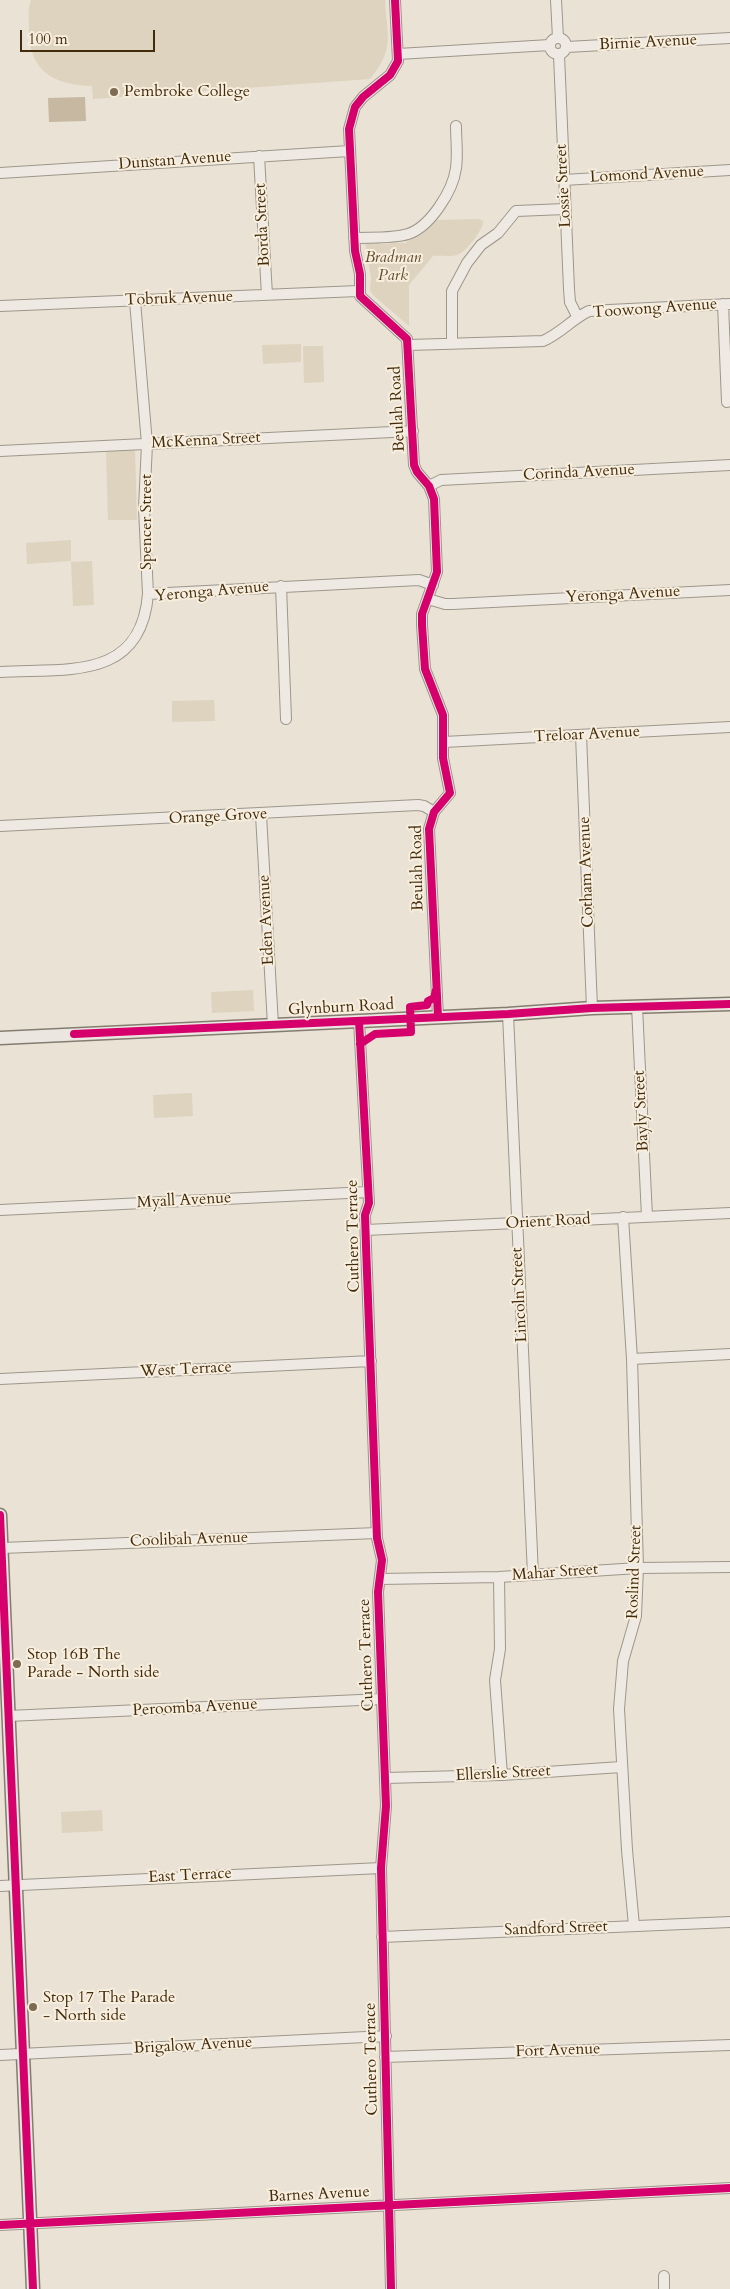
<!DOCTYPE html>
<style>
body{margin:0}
#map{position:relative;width:730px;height:2289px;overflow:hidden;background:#eae2d5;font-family:Cardo,serif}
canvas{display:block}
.scale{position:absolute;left:20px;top:30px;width:135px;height:22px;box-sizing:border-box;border:2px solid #432c0c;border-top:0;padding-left:6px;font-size:15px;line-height:18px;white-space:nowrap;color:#432c0c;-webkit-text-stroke:4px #f7eede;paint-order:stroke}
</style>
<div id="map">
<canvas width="730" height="2289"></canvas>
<div class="scale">100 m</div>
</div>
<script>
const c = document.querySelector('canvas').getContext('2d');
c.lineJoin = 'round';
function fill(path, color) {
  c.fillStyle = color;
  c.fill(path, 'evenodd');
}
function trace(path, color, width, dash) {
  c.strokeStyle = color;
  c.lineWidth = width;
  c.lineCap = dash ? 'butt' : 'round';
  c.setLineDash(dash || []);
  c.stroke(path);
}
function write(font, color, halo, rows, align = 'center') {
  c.font = font + ' Cardo,serif';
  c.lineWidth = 4;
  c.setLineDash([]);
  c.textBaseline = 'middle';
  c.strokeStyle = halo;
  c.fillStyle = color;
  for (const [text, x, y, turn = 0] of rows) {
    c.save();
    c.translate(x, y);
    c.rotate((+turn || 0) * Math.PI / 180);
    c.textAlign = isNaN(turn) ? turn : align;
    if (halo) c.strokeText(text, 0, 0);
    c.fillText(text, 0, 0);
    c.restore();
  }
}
fill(new Path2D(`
 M31,0H385C387,36 395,49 370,79L93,99L92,86C52,85 28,70 29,27C29,18 28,8 31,0Z
 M478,219L483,221C484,229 466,252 457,255C450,257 440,255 433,256L409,285V326L374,296L370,290L371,278L365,242L377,241L381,244H389L395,240L398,243H406L409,239L422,234L436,220Z
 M301,344V362L263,364L262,345Z
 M303,346H323L324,382L304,383Z
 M135,450L137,520H108L106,451Z
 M71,540V561L27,564L26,543Z
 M92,561L94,605L73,606L71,562Z
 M214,700L215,721L172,722V701Z
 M253,990L254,1011L212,1013L211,992Z
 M192,1093L193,1116L154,1118L153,1095Z
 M102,1810L103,1831L62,1833L61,1812Z`), '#ded3be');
fill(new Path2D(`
 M85,97L86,121L49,122L48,98Z`), '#c6b8a1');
const minor = new Path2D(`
 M395,0L398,61L390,75L363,97L355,107L349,129L355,251L360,274V296L407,339L414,465L417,472L429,486L434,499L437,572L422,614V625L425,669L443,715V758L450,793L434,812L429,829L438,1017
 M556,0L558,38
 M550 46a8 8 0 1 1 16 0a8 8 0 1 1-16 0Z
 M567,47L730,38
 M398,54L550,45
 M559,55L569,289L570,302L577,316
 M259,156L267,295
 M0,173L349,151
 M564,180L730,170
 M354,238C371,237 391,239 408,234C430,227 453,191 456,168C458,154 456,140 456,126
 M135,301L147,444L144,508L148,594
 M723,304L727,402
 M0,306L358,291
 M452,343V291L467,263L481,245L498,233L516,211L565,209
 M409,345L543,341C561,333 572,319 589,311L730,304
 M0,451L413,431
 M429,486L441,480L730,465
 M281,586L286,719
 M428,599L445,604H453L730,590
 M0,672C65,668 141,682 148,594L419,580L433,585
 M581,735L592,1008
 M444,742L730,727
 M261,815L273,1025
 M0,826L418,805L424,806L434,812
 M637,1006L647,1217
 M508,1014L533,1575
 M359,1021L369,1203L365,1215L366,1246L377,1538L382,1560L378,1592L386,1806L381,1868L391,2289
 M0,1210L368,1192
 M623,1217L632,1359L638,1568L636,1616L623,1661L619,1709L627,1850L634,1926
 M366,1230L730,1213
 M632,1359L730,1354
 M0,1379L371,1361
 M2,1548L377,1533
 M499,1577L500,1649L495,1680L502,1775
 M380,1579L499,1577L638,1568L730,1567
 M8,1716L382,1699
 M385,1778L502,1775L621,1767
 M0,1886L381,1868
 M382,1937L730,1922
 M0,2055L386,2036
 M385,2057L730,2045
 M0,2225L730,2188
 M664,2276V2289`);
const major = new Path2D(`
 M0,1038L508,1014L592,1008L730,1004
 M0,1515L33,2289`);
trace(minor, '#9d968a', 12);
trace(major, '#847c70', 15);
trace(minor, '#eeeae3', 10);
trace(major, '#ebe6df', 12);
trace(new Path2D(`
 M395,0L398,61L390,75L363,97L355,107L349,129L355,251L360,274V296L407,339L414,465L417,472L429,486L434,499L437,572L422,614V625L425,669L443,715V758L450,793L434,812L429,829L438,1017
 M359,1021L369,1203L365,1215L366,1246L377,1538L382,1560L378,1592L386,1806L381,1868L391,2289
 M74,1034L508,1014L592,1008L730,1004
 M360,1044L375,1034L411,1032L410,1007L427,1005L428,1001L434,998L436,990
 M0,1515L33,2289
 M0,2225L730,2188`), '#d6006c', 8);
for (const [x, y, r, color] of [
 [114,92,5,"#7d6c52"],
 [17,1664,5,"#7d6c52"],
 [33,2007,5,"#7d6c52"]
]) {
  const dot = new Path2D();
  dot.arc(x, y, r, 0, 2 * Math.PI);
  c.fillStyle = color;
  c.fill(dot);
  trace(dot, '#f7eede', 2);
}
write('16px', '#432c0c', '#f7eede', [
 ["Birnie Avenue",648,43,-3],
 ["Dunstan Avenue",175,161,-4],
 ["Lomond Avenue",647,175,-3],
 ["Lossie Street",564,186,-93],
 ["Borda Street",263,225,-93],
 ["Tobruk Avenue",179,299,-2],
 ["Toowong Avenue",655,309,-4],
 ["Beulah Road",398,409,-93],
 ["McKenna Street",206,441,-3],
 ["Corinda Avenue",579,473,-3],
 ["Spencer Street",147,522,-90],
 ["Yeronga Avenue",212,592,-5],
 ["Yeronga Avenue",623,595,-3],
 ["Treloar Avenue",587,735,-3],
 ["Orange Grove",218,817,-3],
 ["Beulah Road",418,868,-91],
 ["Cotham Avenue",587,872,-92],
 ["Eden Avenue",267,920,-93],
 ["Glynburn Road",341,1008,-3],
 ["Bayly Street",642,1111,-93],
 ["Myall Avenue",184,1201,-3],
 ["Orient Road",548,1222,-3],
 ["Cuthero Terrace",354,1236,-91],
 ["Lincoln Street",520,1295,-93],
 ["West Terrace",186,1370,-3],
 ["Coolibah Avenue",189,1540,-2],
 ["Roslind Street",635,1572,-88],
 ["Mahar Street",555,1573,-4],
 ["Cuthero Terrace",367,1655,-92],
 ["Peroomba Avenue",195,1708,-3],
 ["Ellerslie Street",503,1774,-3],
 ["East Terrace",190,1876,-3],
 ["Sandford Street",556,1929,-2],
 ["Brigalow Avenue",193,2046,-3],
 ["Fort Avenue",558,2051,-2],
 ["Cuthero Terrace",372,2059,-91],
 ["Barnes Avenue",319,2195,-3]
]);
write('16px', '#432c0c', '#f7eede', [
 ["Pembroke College",124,92],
 ["Stop 16B The",27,1655],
 ["Parade - North side",27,1673],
 ["Stop 17 The Parade",43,1998],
 ["- North side",43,2016]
], 'left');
write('italic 16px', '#604b2c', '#f7eede', [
 ["Bradman",393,258],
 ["Park",393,276]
]);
</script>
